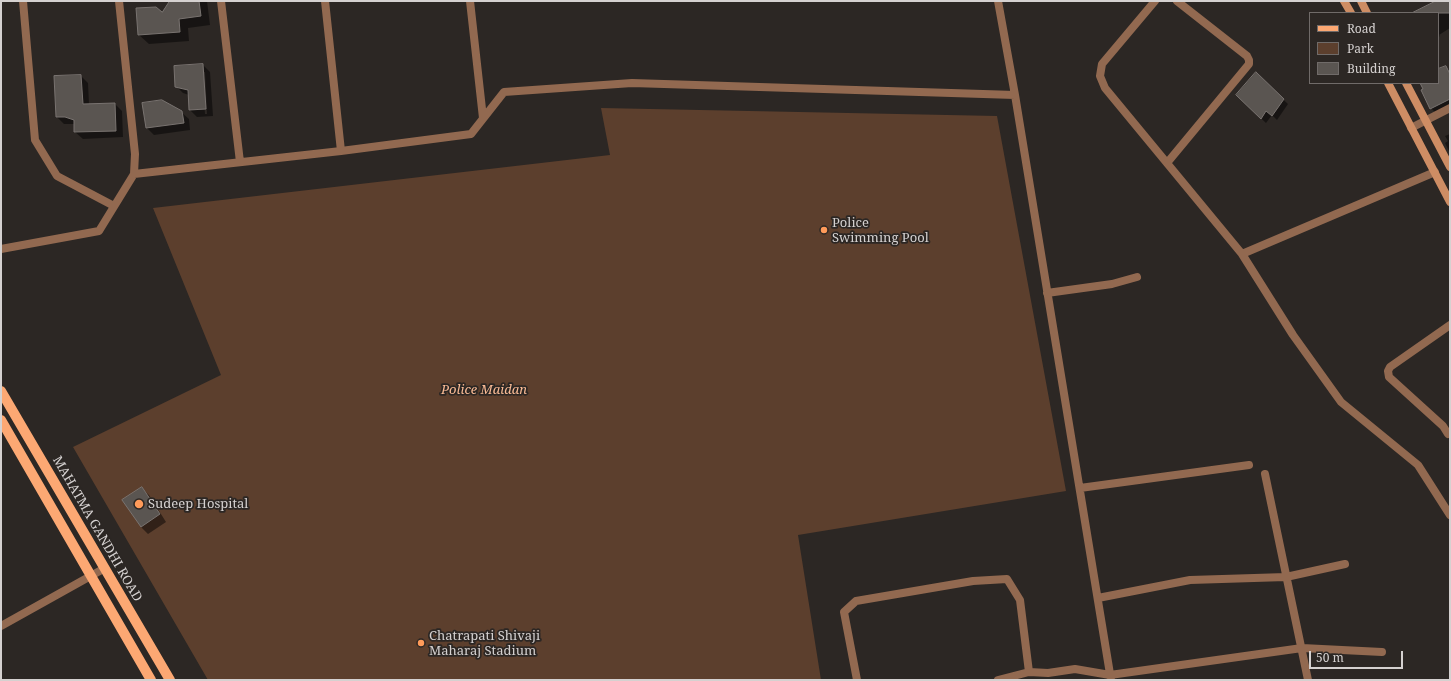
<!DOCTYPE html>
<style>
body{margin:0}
#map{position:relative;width:1451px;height:681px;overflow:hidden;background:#2c2724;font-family:"Noto Serif",serif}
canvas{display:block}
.frame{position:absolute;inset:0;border:2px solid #d5d1d0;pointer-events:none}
.legend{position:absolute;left:1309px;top:12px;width:130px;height:72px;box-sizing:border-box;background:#2c2724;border:1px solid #706b69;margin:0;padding:5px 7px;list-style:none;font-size:12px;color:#d5d1d0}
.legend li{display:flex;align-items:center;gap:8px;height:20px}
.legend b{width:20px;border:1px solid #706b69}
.scale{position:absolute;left:1309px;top:651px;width:94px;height:18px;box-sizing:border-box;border:2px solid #d5d1d0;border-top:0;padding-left:5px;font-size:12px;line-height:14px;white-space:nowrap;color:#d5d1d0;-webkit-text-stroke:3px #2c2724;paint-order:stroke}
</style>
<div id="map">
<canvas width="1451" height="681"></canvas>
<div class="frame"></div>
<ul class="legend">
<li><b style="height:5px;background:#fca873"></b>Road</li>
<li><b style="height:11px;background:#5c3f2d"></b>Park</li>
<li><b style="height:11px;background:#5a5551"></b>Building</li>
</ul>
<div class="scale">50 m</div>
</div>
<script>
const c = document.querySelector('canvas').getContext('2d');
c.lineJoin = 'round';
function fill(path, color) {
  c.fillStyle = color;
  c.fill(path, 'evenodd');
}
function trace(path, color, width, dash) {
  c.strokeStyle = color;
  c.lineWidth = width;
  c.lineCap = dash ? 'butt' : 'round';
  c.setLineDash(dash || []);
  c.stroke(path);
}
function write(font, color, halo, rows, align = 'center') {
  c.font = font + ' "Noto Serif",serif';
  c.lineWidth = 3.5;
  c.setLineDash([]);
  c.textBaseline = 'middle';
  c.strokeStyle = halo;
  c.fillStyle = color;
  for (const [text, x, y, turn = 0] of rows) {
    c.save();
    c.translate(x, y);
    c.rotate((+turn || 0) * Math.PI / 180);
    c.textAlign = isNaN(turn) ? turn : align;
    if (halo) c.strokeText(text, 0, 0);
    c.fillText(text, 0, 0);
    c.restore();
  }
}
fill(new Path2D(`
 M601,108L997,116L1066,491L798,535L821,680H208L73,447L221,375L153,208L610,155Z`), '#5c3f2d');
fill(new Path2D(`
 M171,1H207L210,25L188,28L189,41L149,44L139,35L162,13Z
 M1437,1H1450V28L1439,35L1440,36L1438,37V13H1414Z
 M203,65L210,72L213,116L197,117L190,110L189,95L183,93L176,86ZM202,72H205L207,114H205Z
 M1446,67L1450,71V109L1438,115L1431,108L1421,83H1438V71Z
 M1256,74L1288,104L1277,120L1272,115L1266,123L1237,95Z
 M81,76L88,83L89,104H115L122,111L123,137L83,139L75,132V124H64L57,117Z
 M181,112L189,119L190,130L154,135L147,128Z
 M1450,134V153L1445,143L1448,141L1445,136Z
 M141,488L149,495L166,522L148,534L141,527Z`), '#0007');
const building = new Path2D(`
 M170,1H199L201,16L179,19L180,32L138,35L136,8L156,7L162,12Z
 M1436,1H1450V13H1412Z
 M203,64L206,109L189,110L188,90L175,87L174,66Z
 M1446,66L1450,74V99L1430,109L1421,90L1423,89L1420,83H1438V69Z
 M1256,72L1284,99L1272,116L1266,111L1261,119L1236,95Z
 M81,75L83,104L115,103L116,131L74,132V120L65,117H56L54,76Z
 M162,100L182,111L184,123L146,128L142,103Z
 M142,487L160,514L141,527L122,500Z`);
fill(building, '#5a5551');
trace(building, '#797370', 1);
trace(new Path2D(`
 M23,1L35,140L57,176L114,206
 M119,1L135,154L134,174
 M221,1L240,162
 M325,1L341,151
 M470,1L483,118
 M998,1L1015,95L1111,680
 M1155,1L1102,64L1100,76L1105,88L1242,254L1293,335L1341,402L1418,465L1450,515
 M1411,128L1450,108
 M1167,163L1249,64V60L1247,56L1177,1
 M1,249L99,231L134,174L341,151L471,134L504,92L632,83L1015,95
 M1242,254L1435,172
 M1047,293L1112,284L1137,277
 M1448,434L1443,426L1389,377L1388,371L1390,367L1450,325
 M1265,474L1308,680
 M1080,488L1249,465
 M1098,598L1190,580L1286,577L1345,564
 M1,626L105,568
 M857,680L844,612L856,601L973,581L1007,579L1020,600L1029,672
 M998,680L1029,672L1048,673L1075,669L1110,675L1302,648L1382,652`), '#926950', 8);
trace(new Path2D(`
 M1344,1L1351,13
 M1361,1L1367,13
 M1388,83L1450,202
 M1406,83L1450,167`), '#ce8d64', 8);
trace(new Path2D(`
 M1,391L170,680
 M1,420L151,680`), '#fca873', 10);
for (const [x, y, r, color] of [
 [824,230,4,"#ff9b5a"],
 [139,504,5,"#ff9b5a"],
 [421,643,4,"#ff9b5a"]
]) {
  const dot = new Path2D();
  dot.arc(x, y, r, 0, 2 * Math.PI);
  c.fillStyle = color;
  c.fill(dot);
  trace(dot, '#2c2724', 1.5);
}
write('13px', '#d5d1d0', '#2c2724', [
 ["Police",832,223],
 ["Swimming Pool",832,238],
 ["Sudeep Hospital",148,504],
 ["Chatrapati Shivaji",429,636],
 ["Maharaj Stadium",429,651]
], 'left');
write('italic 13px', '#fabb95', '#2c2724', [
 ["Police Maidan",484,390]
]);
write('13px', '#d5d1d0', '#2c2724', [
 ["MAHATMA GANDHI ROAD",97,529,60]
]);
</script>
